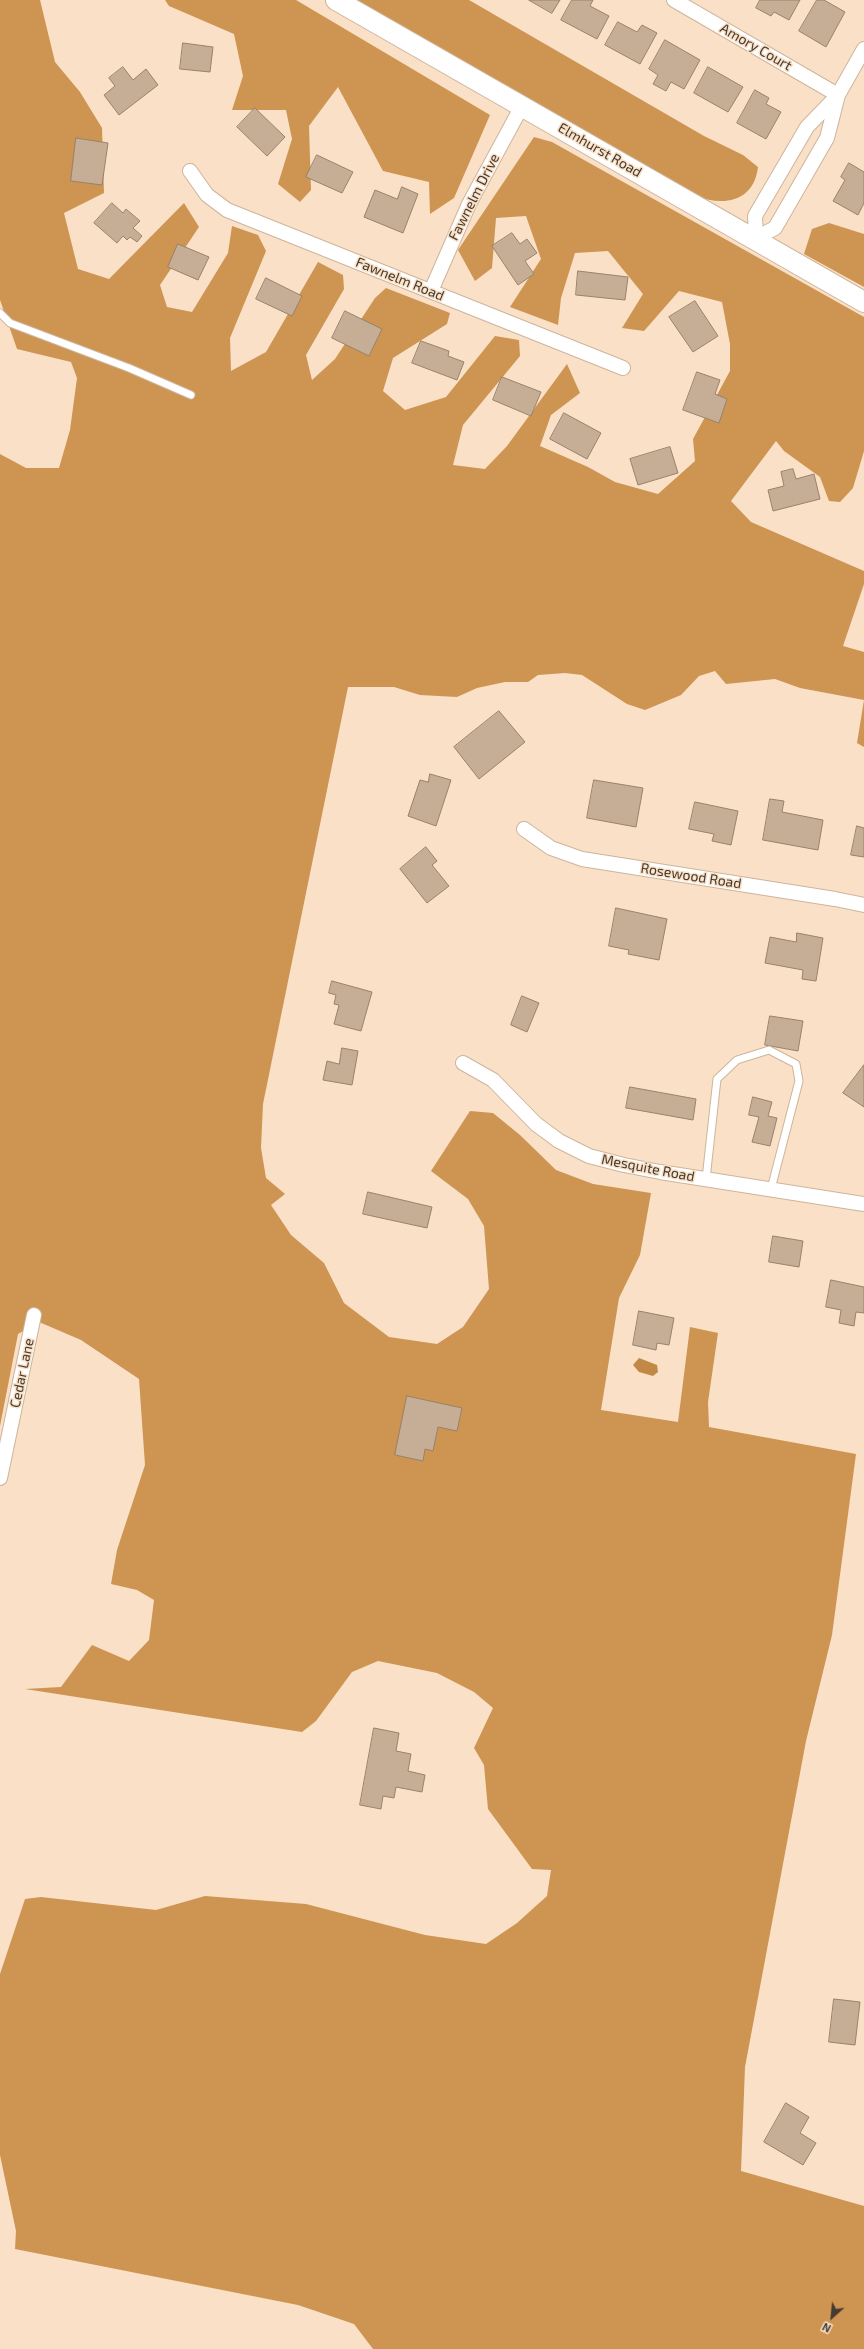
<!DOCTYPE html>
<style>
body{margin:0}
#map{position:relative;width:864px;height:2349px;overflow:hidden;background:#f9e0c6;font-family:"Exo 2",sans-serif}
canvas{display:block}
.north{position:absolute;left:812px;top:2297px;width:40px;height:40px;-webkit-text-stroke:3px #f9e0c6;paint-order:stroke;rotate:207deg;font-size:11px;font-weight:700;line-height:16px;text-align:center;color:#443a30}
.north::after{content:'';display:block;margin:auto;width:14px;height:18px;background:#443a30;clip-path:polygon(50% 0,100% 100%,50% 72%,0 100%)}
</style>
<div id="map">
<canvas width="864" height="2349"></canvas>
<div class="north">N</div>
</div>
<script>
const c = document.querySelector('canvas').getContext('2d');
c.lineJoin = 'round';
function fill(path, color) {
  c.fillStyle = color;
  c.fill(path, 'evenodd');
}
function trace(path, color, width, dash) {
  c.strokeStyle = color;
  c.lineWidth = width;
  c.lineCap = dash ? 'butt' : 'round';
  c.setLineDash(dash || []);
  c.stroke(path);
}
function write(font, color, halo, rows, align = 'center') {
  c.font = font + ' "Exo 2",sans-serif';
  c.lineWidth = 3;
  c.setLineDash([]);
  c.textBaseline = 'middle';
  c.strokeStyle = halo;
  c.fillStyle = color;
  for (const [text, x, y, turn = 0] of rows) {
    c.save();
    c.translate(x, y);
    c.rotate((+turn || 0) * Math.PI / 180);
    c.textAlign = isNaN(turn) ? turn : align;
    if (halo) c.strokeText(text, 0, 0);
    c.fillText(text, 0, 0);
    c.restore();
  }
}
fill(new Path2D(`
 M0,0H40L55,62L80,92L102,128L104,193L64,213L78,269L109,279L184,203L199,227L160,285L167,307L192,312L228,253L232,226L258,235L266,251L230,338L231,371L266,352L318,262L343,275L344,289L306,355L312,380L335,359L375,298L386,288L450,313L447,324L393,358L383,391L405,410L446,397L495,336L519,340L520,356L463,425L453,465L485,469L507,446L567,364L580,393L551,415L540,446L588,467L615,482L658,494L695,461L693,439L730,371V344L722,302L679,291L644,331L622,328L643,294L608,251L575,253L561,298L558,325L510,307L541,259L526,216L496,218L492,268L475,281L458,250L534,137L552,142L864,317V451L853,488L840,502L829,501L820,477L784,451L776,441L731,501L751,522L864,571V584L843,646L864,652V747L857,743L864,700L800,688L775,679L726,684L715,671L699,676L681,695L645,710L627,704L582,675L565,673L538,675L528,682H505L477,688L457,697L420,695L394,687H348L263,1104L261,1148L266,1178L285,1194L271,1205L291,1235L324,1263L344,1303L389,1337L437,1344L463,1327L489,1289L484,1226L468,1199L431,1171L470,1111L493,1113L520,1135L556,1170L593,1184L651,1193L640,1255L619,1298L601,1410L678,1422L690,1327L718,1333L708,1402L709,1427L856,1454L832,1635L806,1741L745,2067L741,2171L864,2206V2349H373L354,2324L298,2305L15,2249L16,2231L0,2155V1974L25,1899L41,1897L156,1910L205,1896L306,1904L425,1935L486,1944L517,1923L547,1896L551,1870L532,1869L488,1809L484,1765L474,1748L493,1708L474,1692L437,1673L378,1661L352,1672L316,1721L302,1732L25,1689L61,1687L92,1645L129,1661L149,1640L154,1600L137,1590L111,1584L117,1550L145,1465L139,1379L81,1340L39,1322L18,1334L0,1426V454L26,468H59L70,430L77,378L71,362L17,349L0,300Z
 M165,0H296L490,115L454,198L430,214L429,182L383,171L338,87L309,126L311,190L300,202L278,184L292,139L286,110H232L243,76L234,34L169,6Z
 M357,0H469L704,136L743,155L758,167C754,201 725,207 696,196Z
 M829,223L864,234V287L804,254L812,229Z`), '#ce9451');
fill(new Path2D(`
 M639,1358L657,1365L658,1372L653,1376L639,1372L633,1365Z`), '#c28846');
const building = new Path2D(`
 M529,0H560L552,13Z
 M572,0H593L590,6L609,16L597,39L561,20Z
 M760,0H800L789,20L774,12L771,16L756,8Z
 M817,0H824L845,12L826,47L799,31Z
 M618,22L637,32L642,25L657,33L640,64L605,45Z
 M665,40L700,60L684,89L671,82L666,91L653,84L658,75L649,69Z
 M183,43L213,47L210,72L180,69Z
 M123,67L133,80L146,69L158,85L119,115L104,95L115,86L109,78Z
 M708,67L743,87L728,112L694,93Z
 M755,90L769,98L766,104L781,112L766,139L737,123Z
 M255,108L285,137L267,156L237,127Z
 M76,138L108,143L102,185L71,181Z
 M317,155L353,172L342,193L306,177Z
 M849,163L864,172V203L858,215L833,201L845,180L841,177Z
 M402,187L418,194L403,233L364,217L375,190L397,199Z
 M112,203L123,213L126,209L140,221L133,228L142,236L137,242L130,237L127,240L123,236L117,243L94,223Z
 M512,233L520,244L527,239L537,253L525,261L534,274L518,285L492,246Z
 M178,244L209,257L198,280L168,267Z
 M578,271L628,277L625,300L576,295Z
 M266,278L302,296L292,316L256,299Z
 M695,301L718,336L693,352L669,317Z
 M345,311L382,329L369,356L332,338Z
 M421,341L449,351L448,356L464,362L457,380L412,363Z
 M697,372L720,380L715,394L727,399L719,423L683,410Z
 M502,377L541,392L531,416L493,400Z
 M564,413L601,433L587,459L550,439Z
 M670,447L678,473L638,485L630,459Z
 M793,469L796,479L814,474L820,499L773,511L768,490L784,486L781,472Z
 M499,711L525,742L479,779L454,747Z
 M430,774L451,780L436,826L408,816L420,780L428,782Z
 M594,780L643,788L636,827L587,818Z
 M770,799L784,801L782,812L823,820L818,850L763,840Z
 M695,802L738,811L731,845L712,841L714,834L689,829Z
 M857,826L864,828V857L851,855Z
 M426,847L437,861L432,865L449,886L427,903L400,869Z
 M616,908L667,919L659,960L628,954L629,950L609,946Z
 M797,933L823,938L816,981L802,979L803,970L765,963L770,937L796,942Z
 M332,981L372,992L361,1031L334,1024L339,1005L334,1004L336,995L329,993Z
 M522,996L539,1003L527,1032L511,1025Z
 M770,1016L803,1021L798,1051L765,1045Z
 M342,1048L358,1051L352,1085L323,1080L327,1061L339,1064Z
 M864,1065V1107L843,1093Z
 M630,1087L696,1099L693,1120L626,1108Z
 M753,1097L772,1102L768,1116L777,1118L770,1146L752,1142L759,1117L749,1115Z
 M368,1192L432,1207L427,1228L363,1214Z
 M773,1236L803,1241L799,1267L769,1262Z
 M831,1280L864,1287V1313L856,1312L854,1326L839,1323L841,1310L826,1307Z
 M639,1311L674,1318L669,1345L657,1343L656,1350L633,1345Z
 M407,1396L462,1408L457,1431L438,1427L433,1451L425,1449L423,1461L395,1455Z
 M374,1728L399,1733L396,1751L411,1754L408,1771L425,1775L422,1792L396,1787L394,1798L383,1796L381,1809L360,1805Z
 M834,1999L860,2002L855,2045L829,2042Z
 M786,2103L809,2117L800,2133L816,2143L803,2165L764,2142Z`);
fill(building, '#c6ae96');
trace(building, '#98826b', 1);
const lane = new Path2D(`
 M0,313L10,323L129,368L191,395
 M706,1179L717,1079L737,1060L769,1050L796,1064L799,1081L771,1189`);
const street = new Path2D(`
 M674,0L838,95
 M838,95L807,127L755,216L756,238L775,228L827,138L838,95L864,49
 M190,171L207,195L227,210L623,368
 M431,291L469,204L522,106
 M524,829L551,848L582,859L835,899L864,905
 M463,1063L493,1080L536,1124L559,1141L589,1156L624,1165L660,1172L864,1204
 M0,1478L34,1315`);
const secondary = new Path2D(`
 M336,0L864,302`);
trace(lane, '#cdb59c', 9);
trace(street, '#cdb59c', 16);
trace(secondary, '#cdb59c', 22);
trace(lane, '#fff', 7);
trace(street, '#fff', 14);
trace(secondary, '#fff', 20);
write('14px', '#443a30', '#f9e0c6', [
 ["Amory Court",756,47,30],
 ["Elmhurst Road",600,150,30],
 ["Fawnelm Drive",474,197,-63],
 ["Fawnelm Road",400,279,22],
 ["Rosewood Road",691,876,9],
 ["Mesquite Road",648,1168,11],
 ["Cedar Lane",22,1373,-78]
]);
</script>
